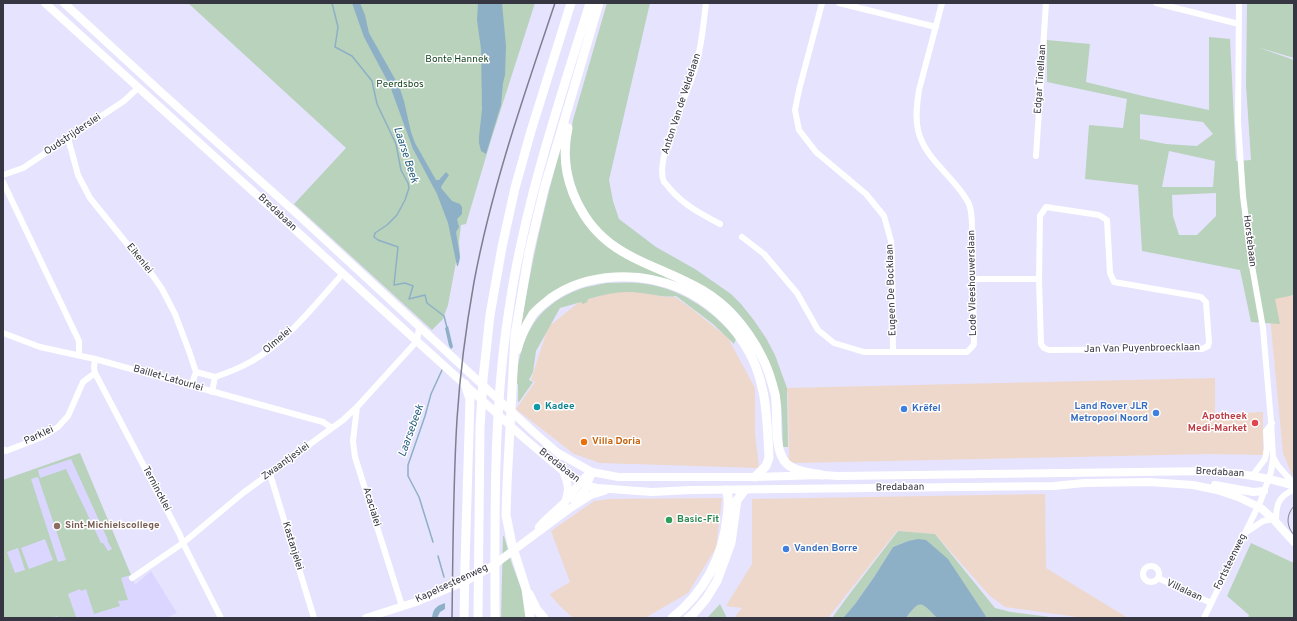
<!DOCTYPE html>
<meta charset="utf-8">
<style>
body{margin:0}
#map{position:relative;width:1297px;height:621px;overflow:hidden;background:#e6e3fe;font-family:Overpass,sans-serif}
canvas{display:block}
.frame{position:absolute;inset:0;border:4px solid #363542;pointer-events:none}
</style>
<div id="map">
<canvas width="1297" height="621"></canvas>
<div class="frame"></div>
</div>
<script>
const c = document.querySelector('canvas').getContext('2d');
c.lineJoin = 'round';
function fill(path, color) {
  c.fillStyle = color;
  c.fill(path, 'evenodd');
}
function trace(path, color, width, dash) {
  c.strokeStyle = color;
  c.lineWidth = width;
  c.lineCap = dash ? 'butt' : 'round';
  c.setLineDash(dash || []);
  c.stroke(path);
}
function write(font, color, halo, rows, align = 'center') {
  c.font = font + ' Overpass,sans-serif';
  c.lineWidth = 3;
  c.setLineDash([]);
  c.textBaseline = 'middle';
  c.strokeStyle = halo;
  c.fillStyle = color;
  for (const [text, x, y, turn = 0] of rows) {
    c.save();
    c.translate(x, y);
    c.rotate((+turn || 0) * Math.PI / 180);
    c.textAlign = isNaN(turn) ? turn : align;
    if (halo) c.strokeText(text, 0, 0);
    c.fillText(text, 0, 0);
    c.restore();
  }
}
fill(new Path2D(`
 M614,292H641L665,297H675L692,309L728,338L755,388V433L759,468L600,463L574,454L516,409L535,382L531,380L548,327L578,303L588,299Z
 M1273,295L1294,296V476L1292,475L1283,453L1268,296Z
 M1215,378V414L1263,412V455L1211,454L795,463L789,461L788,395L786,388Z
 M1045,494L1046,568L1128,618H1084L1005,607L990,596L935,534L897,531L828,618H734L742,608L726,606L752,564V499Z
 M722,498L716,548L688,593L645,618H573L560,606L551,596L550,594L570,582L551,531L594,501L609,499Z`), '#eed8cb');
fill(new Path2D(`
 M80,453L135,585L151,571L177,613L166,618H3V480Z`), '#dbd6ff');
fill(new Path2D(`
 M188,3H535L491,140L466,224L461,225L459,241L460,257L459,263L456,262L448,305L443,319L432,330L294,204L346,148Z
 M607,3H650L609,180L613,201L619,219L656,247L695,269L731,294L741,304L753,319L766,338L775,355L787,388L788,447H783C782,431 783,414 780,398C774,365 757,333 733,308C695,270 636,266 599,228C591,220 587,211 582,202C568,174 568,150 573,120Z
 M1247,3H1294V58L1257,47L1294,60V295L1275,299L1280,324L1251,322L1240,270L1142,251L1138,185L1085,179L1089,125L1123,128L1127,99L1047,82V40L1090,44L1086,82L1143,96L1209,110V37L1230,39L1236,161L1251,160L1246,85ZM1140,114L1203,122L1213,134L1197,146L1166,144L1140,139ZM1169,151L1215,161L1213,187H1162ZM1216,193V216L1197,235H1179L1173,216L1172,195Z
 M561,147H562L563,170L569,195L579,214L597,236L679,281L715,302L731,322L659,279L580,281L521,326C531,265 544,206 561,147Z
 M607,283C617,283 628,282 638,283C677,286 712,309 736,339L734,344L713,324L676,296C663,298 654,294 641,293C623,290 606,294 588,299L587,302L583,304L581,302L560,308L536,351L533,372L529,380L533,382L519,402H518V385L516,382C520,337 535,306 580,289C588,286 598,285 607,283Z
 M80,453L131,575L121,578L128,600L118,601L120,606L94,614L86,589L81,591L80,589L68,594L76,617L58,618L57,616L52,618H3V480ZM71,459L108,540H107L112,549L108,551L103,543H101L66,469L40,478L38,470ZM38,477L66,560L58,562L31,479ZM45,539L53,560L29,569L21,548ZM18,548L25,570L15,573L7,552Z
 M898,531L935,534L995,608L1011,612L1058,618H987L933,548L926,540L908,541L893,547L874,577L855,604L843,618H832L851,592Z
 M503,536H504L512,564L524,596L528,618H501Z
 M1251,543L1294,563V618H1248L1249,615L1227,596Z
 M720,604L726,616V618H707Z
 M918,604C927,604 932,612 937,618H906L915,606Z`), '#b9d2bc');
fill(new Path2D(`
 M352,3H360L365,15L369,33L399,86L404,101L411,132L415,143L436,180H439L446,172L449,175L442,185L441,188L452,201L460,204L462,207V214L457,219L459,227L456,232L460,257L458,266H457L448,223L437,194L413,149L390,86L364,37Z
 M478,3H502L506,46L505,75L503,83L501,105L486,154L481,151L479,143V137L482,109L481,49L477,20Z
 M448,326L453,347L451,349L449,346L445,328Z
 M918,539L926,540L948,559L987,618H937C921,601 920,599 906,618H843L855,604L874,577L893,547L908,541Z
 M445,603V609L440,612L437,618H432C433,609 436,606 445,603Z`), '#8db0c6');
trace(new Path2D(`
 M332,3L338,27L335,47L352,56L372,81L377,104L396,144L401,170L408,183L409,188L405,200L397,215L387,225L375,233L374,237L378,240L398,247L394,285L405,283L413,286L409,299L425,295L427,303L444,316L447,328
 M433,542L419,497L408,476V465L425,416L431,394L442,370
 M438,556L444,577`), '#8db0c6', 1.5);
trace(new Path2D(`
 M706,3C703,28 701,51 693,75C686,98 654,160 664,182C666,184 669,187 670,189C684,205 701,214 720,224
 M822,3L799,90L795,110L799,130L816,152L866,194L884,216L891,241L892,254L893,352
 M839,3L936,27
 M1156,3L1239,24
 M68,138L78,175L90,198L153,276L162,289L175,314L189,351L196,372L191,386
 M1036,156L1046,3
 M3,175L23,168L124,101L138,88
 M3,182L79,341V355
 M742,237L764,254L797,293L818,330L834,343L864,352H967L972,347L974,344L972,228C972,220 972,212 969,204C956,177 925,161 918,130C915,117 917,103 919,90L942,3
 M973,279H1039L1040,216L1046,207L1099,215L1107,220L1110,273L1114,282L1201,297L1206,302L1209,342L1208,346L1202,349L1049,350L1044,348L1041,344L1039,279
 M3,333L40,347L95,359L323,422L332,428
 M95,359L94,368L95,373L180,535L183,543L221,618
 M196,372L215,377
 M215,377C227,373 240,368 252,361C285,343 314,306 339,278
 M212,392L215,377
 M357,407L353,441L355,457L402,606
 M3,449L6,451L42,437L58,427L68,416L83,382L95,373
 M1273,457L1278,466L1294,484
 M270,474L314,618
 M1253,475L1265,459L1267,448L1266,431L1272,423
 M1276,522C1276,507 1277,496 1294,490
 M1245,533L1263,521L1273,519
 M1143 574a8 8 0 1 1 16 0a8 8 0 1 1-16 0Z
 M132,578L183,543L243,493L343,420L357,407L417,341L419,328
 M1158,578L1211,603
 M1204,618L1261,500L1271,472L1273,457L1271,421L1263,328L1252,266L1243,196L1238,122L1239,3`), '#fff', 6);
trace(new Path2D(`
 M45,3L279,215L409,334L525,439L563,471L587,486L597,488L652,492L691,490L1054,486L1084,483L1149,482L1193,485L1217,490L1238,497L1261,508L1273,519L1294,542
 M64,3L163,94L295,212L538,436L558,453L592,472L618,477H755L822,475L838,476L1213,471C1241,474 1268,477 1294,486
 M563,471C567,481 570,488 566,499
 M1215,485L1253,492L1264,491
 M575,502L585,490L592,472
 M539,527C546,518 556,511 564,503C574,492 580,479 592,472
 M366,618L416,602L468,580L491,567L569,509L591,495L604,491`), '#fff', 8);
trace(new Path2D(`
 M568,128C563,150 565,173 573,193C599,258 650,260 702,290C729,306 748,330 762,357C768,368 772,382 775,394C779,414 772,450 787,464C796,472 811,473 822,475
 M517,350C520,338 526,325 533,314C538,308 545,303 551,298C588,272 641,271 682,289C707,301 728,319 743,342C767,377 767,418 769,458L766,466L755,477
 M529,594L537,610L544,618
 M464,618L465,564L470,399L465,384
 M478,618L480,427L483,379L490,315L502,247L515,188L531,131L571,3
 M495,618C495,517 493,416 508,316C523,209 558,105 590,3
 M530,618L526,589L512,545L506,515L507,484L515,335L529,252L544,189L599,3
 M672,618C704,593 723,557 727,517C728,508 730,499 726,490
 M688,618L693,614L706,599L717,581L731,543L737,500L745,490`), '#fff', 9);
trace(new Path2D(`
 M1294,506C1286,515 1286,526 1294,535`), '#7f7d90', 1);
trace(new Path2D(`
 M452,618C453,552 453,485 457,419C460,373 466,327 474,282C492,186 524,95 555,3`), '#7f7d90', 1.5);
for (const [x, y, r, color] of [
 [537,407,4,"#0f9aa8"],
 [904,409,4,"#3f7fe0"],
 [1156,413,4,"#3f7fe0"],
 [1255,423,4,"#e0444e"],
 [584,442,4,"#e8710a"],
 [669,520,4,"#2e9e5b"],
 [57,526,4,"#8d6e63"],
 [786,549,4,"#3f7fe0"]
]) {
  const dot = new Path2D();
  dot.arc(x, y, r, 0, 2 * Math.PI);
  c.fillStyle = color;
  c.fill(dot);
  trace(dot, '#fff', 1.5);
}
write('10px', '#144420', '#fff', [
 ["Bonte Hannek",457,60],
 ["Peerdsbos",400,85]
]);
write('10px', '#363542', '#fff', [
 ["Edgar Tinellaan",1041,79,-86],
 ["Anton Van de Veldelaan",682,104,-72],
 ["Oudstrijderslei",73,135,-34],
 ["Bredabaan",277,213,43],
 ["Horstebaan",1249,241,83],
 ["Eikenlei",139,259,51],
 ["Lode Vleeshouwerslaan",973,283,-91],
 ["Eugeen De Bocklaan",892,290,-92],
 ["Olmelei",278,341,-41],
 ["Jan Van Puyenbroecklaan",1142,349,-1],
 ["Baillet-Latourlei",168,379,16],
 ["Parklei",39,436,-25],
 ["Zwaantjeslei",286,462,-36],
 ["Bredabaan",559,466,38],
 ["Bredabaan",1220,473,3],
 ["Bredabaan",900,488,-1],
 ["Ternincklei",156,489,62],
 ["Acacialei",371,507,73],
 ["Kastanjelei",292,546,73],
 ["Fortsteenweg",1231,562,-64],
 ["Kapelsesteenweg",452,584,-25],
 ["Villalaan",1184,591,25]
]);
write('bold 10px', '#0d838f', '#fff', [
 ["Kadee",545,407]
], 'left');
write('bold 10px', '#366cbe', '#fff', [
 ["Land Rover JLR",1148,407,"right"],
 ["Metropool Noord",1148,419,"right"],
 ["Krëfel",912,409],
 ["Vanden Borre",794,549]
], 'left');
write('bold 10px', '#be3a42', '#fff', [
 ["Apotheek",1247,417],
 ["Medi-Market",1247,429]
], 'right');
write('bold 10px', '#c56008', '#fff', [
 ["Villa Doria",592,442]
], 'left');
write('bold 10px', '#27864d', '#fff', [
 ["Basic-Fit",677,520]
], 'left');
write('bold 10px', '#785e54', '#fff', [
 ["Sint-Michielscollege",65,526]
], 'left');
write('italic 11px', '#1f5a7a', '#fff', [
 ["Laarse Beek",405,155,72],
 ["Laarsebeek",412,431,-70]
]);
</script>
